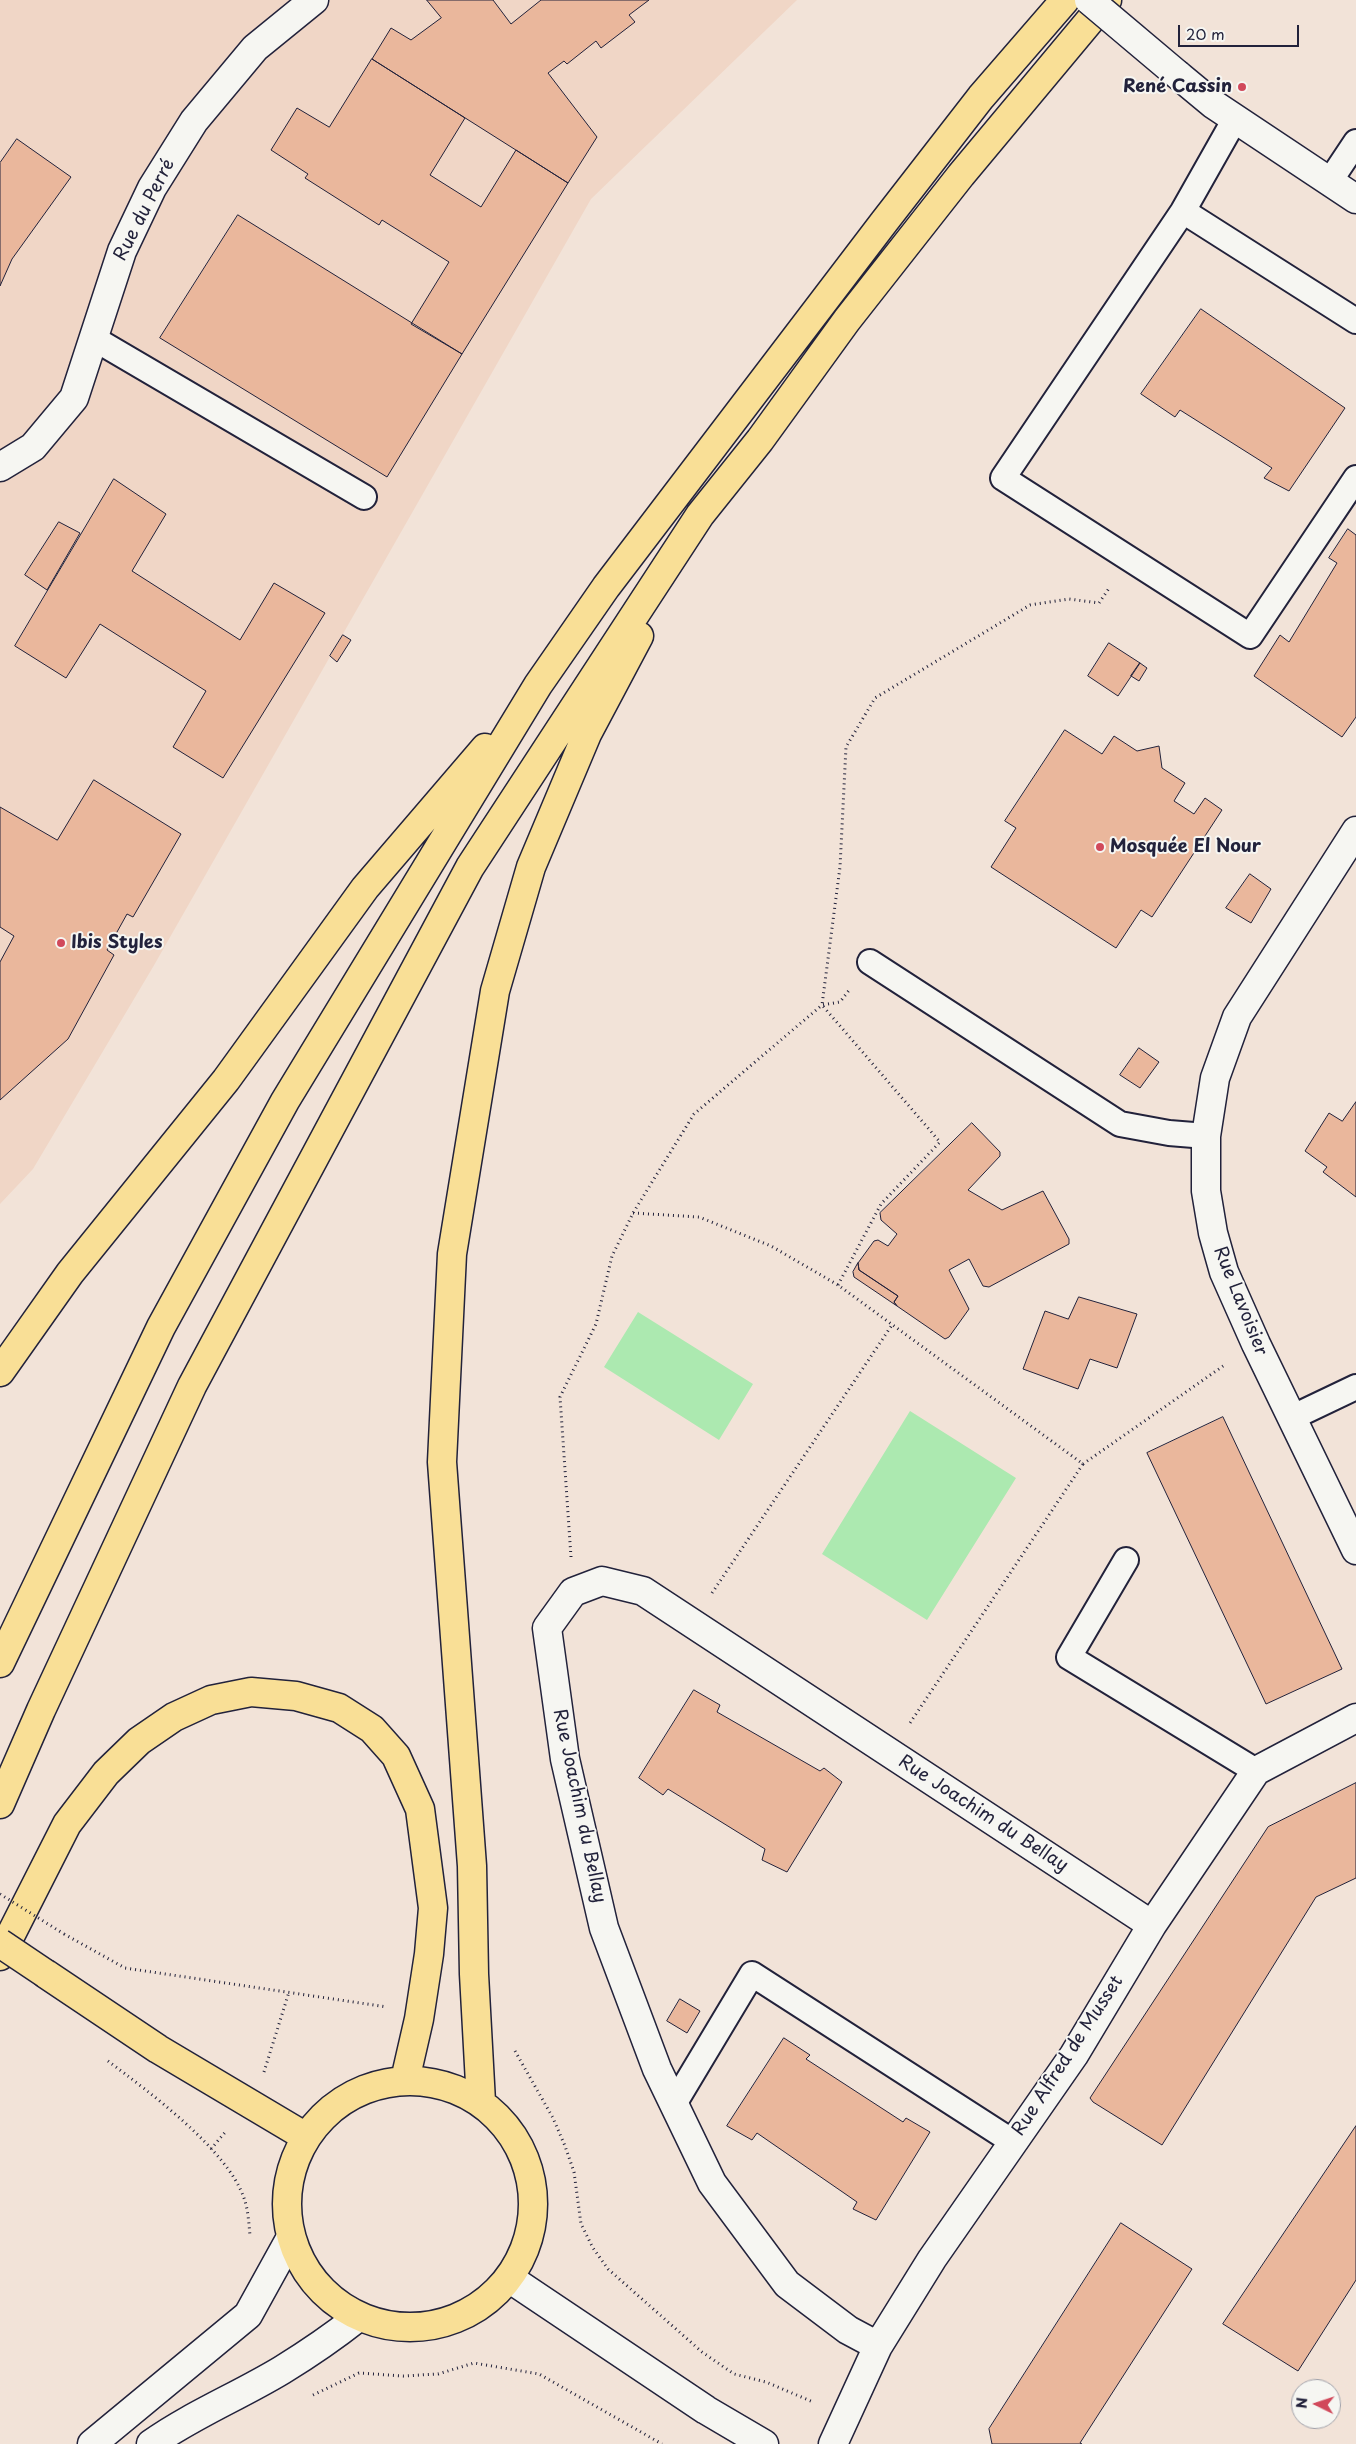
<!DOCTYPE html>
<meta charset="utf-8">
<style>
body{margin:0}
#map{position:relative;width:1356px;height:2444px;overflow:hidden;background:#f2e3d8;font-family:"Playpen Sans",sans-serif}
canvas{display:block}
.north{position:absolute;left:1291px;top:2379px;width:50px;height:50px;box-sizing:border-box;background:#f6f6f2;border:1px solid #a1a1a9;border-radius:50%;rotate:274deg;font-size:14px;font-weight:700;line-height:20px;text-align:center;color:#22223b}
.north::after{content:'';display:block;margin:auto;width:18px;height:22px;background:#d1495b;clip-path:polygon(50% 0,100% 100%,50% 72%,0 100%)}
.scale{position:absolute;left:1178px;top:25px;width:121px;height:22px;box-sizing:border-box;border:2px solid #22223b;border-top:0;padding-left:6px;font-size:15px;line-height:18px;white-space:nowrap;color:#22223b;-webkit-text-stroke:4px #f6f6f2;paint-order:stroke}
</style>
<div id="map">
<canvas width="1356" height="2444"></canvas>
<div class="north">N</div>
<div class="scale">20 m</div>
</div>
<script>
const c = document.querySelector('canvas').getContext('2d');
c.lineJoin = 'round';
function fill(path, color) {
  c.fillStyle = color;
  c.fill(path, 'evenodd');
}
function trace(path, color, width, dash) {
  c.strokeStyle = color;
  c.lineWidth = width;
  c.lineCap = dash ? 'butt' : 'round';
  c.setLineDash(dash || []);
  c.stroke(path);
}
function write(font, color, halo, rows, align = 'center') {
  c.font = font + ' "Playpen Sans",sans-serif';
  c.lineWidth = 4;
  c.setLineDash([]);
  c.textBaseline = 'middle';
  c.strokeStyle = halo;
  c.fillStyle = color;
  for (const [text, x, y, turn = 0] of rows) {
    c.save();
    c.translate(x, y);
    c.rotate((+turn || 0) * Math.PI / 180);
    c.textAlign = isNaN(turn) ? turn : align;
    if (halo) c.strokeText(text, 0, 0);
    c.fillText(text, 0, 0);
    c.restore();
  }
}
fill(new Path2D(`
 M0,0H797L591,199L153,967L33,1169L0,1204Z`), '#f0d6c6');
fill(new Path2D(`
 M638,1312L753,1384L719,1440L604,1367Z
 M910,1411L1016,1478L927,1620L822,1554Z`), '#ace9b0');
const building = new Path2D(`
 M427,0H493L511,24L541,0H649L629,15L635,22L601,48L596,41L567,64L564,61L548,73L597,137L568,183L372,59L391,28L411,40L441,18Z
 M372,59L465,118L430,175L481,207L516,150L568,183L462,354L411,324L449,262L382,220L379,225L305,178L308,174L271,150L297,108L329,127Z
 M17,139L71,177L12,259L0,286V163Z
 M238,215L462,354L387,477L160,338Z
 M1201,309L1345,408L1289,491L1264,478L1272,468L1180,410L1175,417L1141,394Z
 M114,479L166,514L132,571L240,640L274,583L325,613L223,778L173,747L206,691L100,624L66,678L15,646Z
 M59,522L80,533L47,590L25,575Z
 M1348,529L1356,535V717L1342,737L1254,676L1280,635L1289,642L1337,563L1329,558Z
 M343,635L351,640L337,662L330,656Z
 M1109,643L1140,663L1118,696L1088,676Z
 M1140,663L1147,668L1139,681L1131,676Z
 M1065,730L1102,754L1114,736L1137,751L1159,746L1162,768L1185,783L1174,801L1194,814L1205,798L1222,810L1152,917L1141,910L1116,948L991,867L1016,828L1005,821Z
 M94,780L181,834L133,917L127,914L107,950L114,955L68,1039L0,1100V962L14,936L0,927V807L57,840Z
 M1250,874L1271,889L1251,923L1226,908Z
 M1139,1048L1159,1062L1140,1088L1120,1075Z
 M1356,1102V1197L1323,1172L1327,1167L1305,1151L1329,1113L1342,1121Z
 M972,1123L1000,1152V1156L968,1190L1002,1210L1043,1191L1069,1239V1244L989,1287L983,1286L969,1259L949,1270L969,1309L949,1337L945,1339L897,1306L894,1302L898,1296L859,1270L858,1263L874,1241L878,1240L888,1246L897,1234L881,1220L880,1213Z
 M858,1263L859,1270L898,1296L894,1302L897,1306L854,1277L853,1272Z
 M1079,1297L1137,1314L1117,1368L1090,1359L1078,1389L1023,1369L1045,1311L1068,1319Z
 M1223,1417L1342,1669L1266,1704L1147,1453Z
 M694,1690L720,1705L717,1712L820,1771L824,1768L842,1782L787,1872L762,1860L765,1849L668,1789L663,1795L639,1778Z
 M1356,1783V1878L1316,1897L1162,2145L1093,2102L1090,2098L1268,1827Z
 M680,1999L700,2011L687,2033L667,2021Z
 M784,2038L810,2055L806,2059L903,2122L906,2118L930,2132L876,2220L853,2209L857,2202L757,2133L752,2140L727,2126Z
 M1356,2126V2280L1298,2371L1223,2324Z
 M1121,2223L1192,2269L1080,2443L1082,2444H992L989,2429Z`);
fill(building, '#eab79c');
trace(building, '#22223b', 1);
const lane = new Path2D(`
 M1235,119L1183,211L1003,478L1250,636L1356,478
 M1330,181L1356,142
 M1183,211L1356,321
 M93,338L364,497
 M870,962L1120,1124L1169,1133L1206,1136
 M1291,1418L1356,1387
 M1126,1560L1069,1657L1256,1771
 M674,2104L752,1974L1013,2142`);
const street = new Path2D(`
 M1178,75L1213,104L1356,199
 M0,467L33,447L74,398L122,251L152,188L194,121L255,48L314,0
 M1356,831L1237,1017L1215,1078L1206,1136V1191L1213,1233L1224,1272L1256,1344L1356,1550
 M878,2346L848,2330L787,2284L712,2183L657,2069L604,1928L565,1759L547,1628L573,1592L602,1581L643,1591L1152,1925
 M833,2444L878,2346L932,2259L1074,2055L1152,1925L1256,1771L1356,1718`);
const secondary = new Path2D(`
 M509,2278L706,2410L764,2444
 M92,2444L248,2315L290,2239
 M151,2444C192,2415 239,2396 282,2370C308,2354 333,2337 357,2318`);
const primary = new Path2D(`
 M0,1372L70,1273L226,1080L365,888L485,748
 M0,1663L161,1327L285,1101L538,685L606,587L884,222L981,97L1065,0
 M0,1804L41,1710L192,1386L470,867L700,515L760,440L847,320L961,175L1107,0
 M0,1956L67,1824L106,1773L139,1741L174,1717L211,1700L251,1692L296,1696L339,1708L372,1729L396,1756L420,1809L433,1908L429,1954L419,2019L405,2080
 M46,1974L158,2049L306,2137
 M287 2204a123 123 0 1 1 246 0a123 123 0 1 1-246 0Z
 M481,2102L474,1974L472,1866L442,1462L452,1254L495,991L531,867L587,734L639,636`);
trace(lane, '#22223b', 28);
trace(street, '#22223b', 31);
trace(secondary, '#22223b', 31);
trace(primary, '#22223b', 31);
trace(new Path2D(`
 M633,1213L699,1217L771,1246L838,1285L1083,1464L910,1723
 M838,1285L881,1204L940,1142L822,1005L840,867L846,747L875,698L1030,605L1069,599L1099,603L1110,587
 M1083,1464L1226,1364
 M571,1557L560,1397L596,1324L612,1256L633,1213L694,1114L822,1005L840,1002L850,989
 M712,1593L892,1325
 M64,1934L125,1968L387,2007
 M515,2051L553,2118L565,2146L574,2172L581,2224L593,2248L608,2269L702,2352L734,2374L766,2382L813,2402
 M108,2061C149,2092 227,2149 244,2198C248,2209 249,2224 250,2236
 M264,2072L289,1992
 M211,2149L227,2130
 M313,2395L359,2373L403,2376L438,2374L474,2363L539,2374L662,2444`), '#22223b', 3, [1, 4]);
trace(lane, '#f6f6f2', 24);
trace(street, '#f6f6f2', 28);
trace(secondary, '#f6f6f2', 28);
trace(primary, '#f9df96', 28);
const streetBridge = new Path2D(`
 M1089,0L1178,75`);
const primaryBridge = new Path2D(`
 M0,1943L46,1974`);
trace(streetBridge, '#22223b', 31, []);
trace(primaryBridge, '#22223b', 31, []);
trace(new Path2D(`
 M0,1894L64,1934`), '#22223b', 3, [1, 4]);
trace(streetBridge, '#f6f6f2', 28);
trace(primaryBridge, '#f9df96', 28);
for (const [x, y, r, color] of [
 [1242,87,5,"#d1495b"],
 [1100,847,5,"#d1495b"],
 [61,943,5,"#d1495b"]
]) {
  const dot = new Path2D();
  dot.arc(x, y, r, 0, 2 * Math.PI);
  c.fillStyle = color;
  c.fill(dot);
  trace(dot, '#f6f6f2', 2);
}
write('bold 18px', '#22223b', '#f6f6f2', [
 ["René Cassin",1232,87,"right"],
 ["Mosquée El Nour",1110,847],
 ["Ibis Styles",71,943]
], 'left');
write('18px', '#22223b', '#f6f6f2', [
 ["Rue du Perré",145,210,-63],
 ["Rue Lavoisier",1240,1301,68],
 ["Rue Joachim du Bellay",579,1806,78],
 ["Rue Joachim du Bellay",983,1814,33],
 ["Rue Alfred de Musset",1068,2056,-57]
]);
</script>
